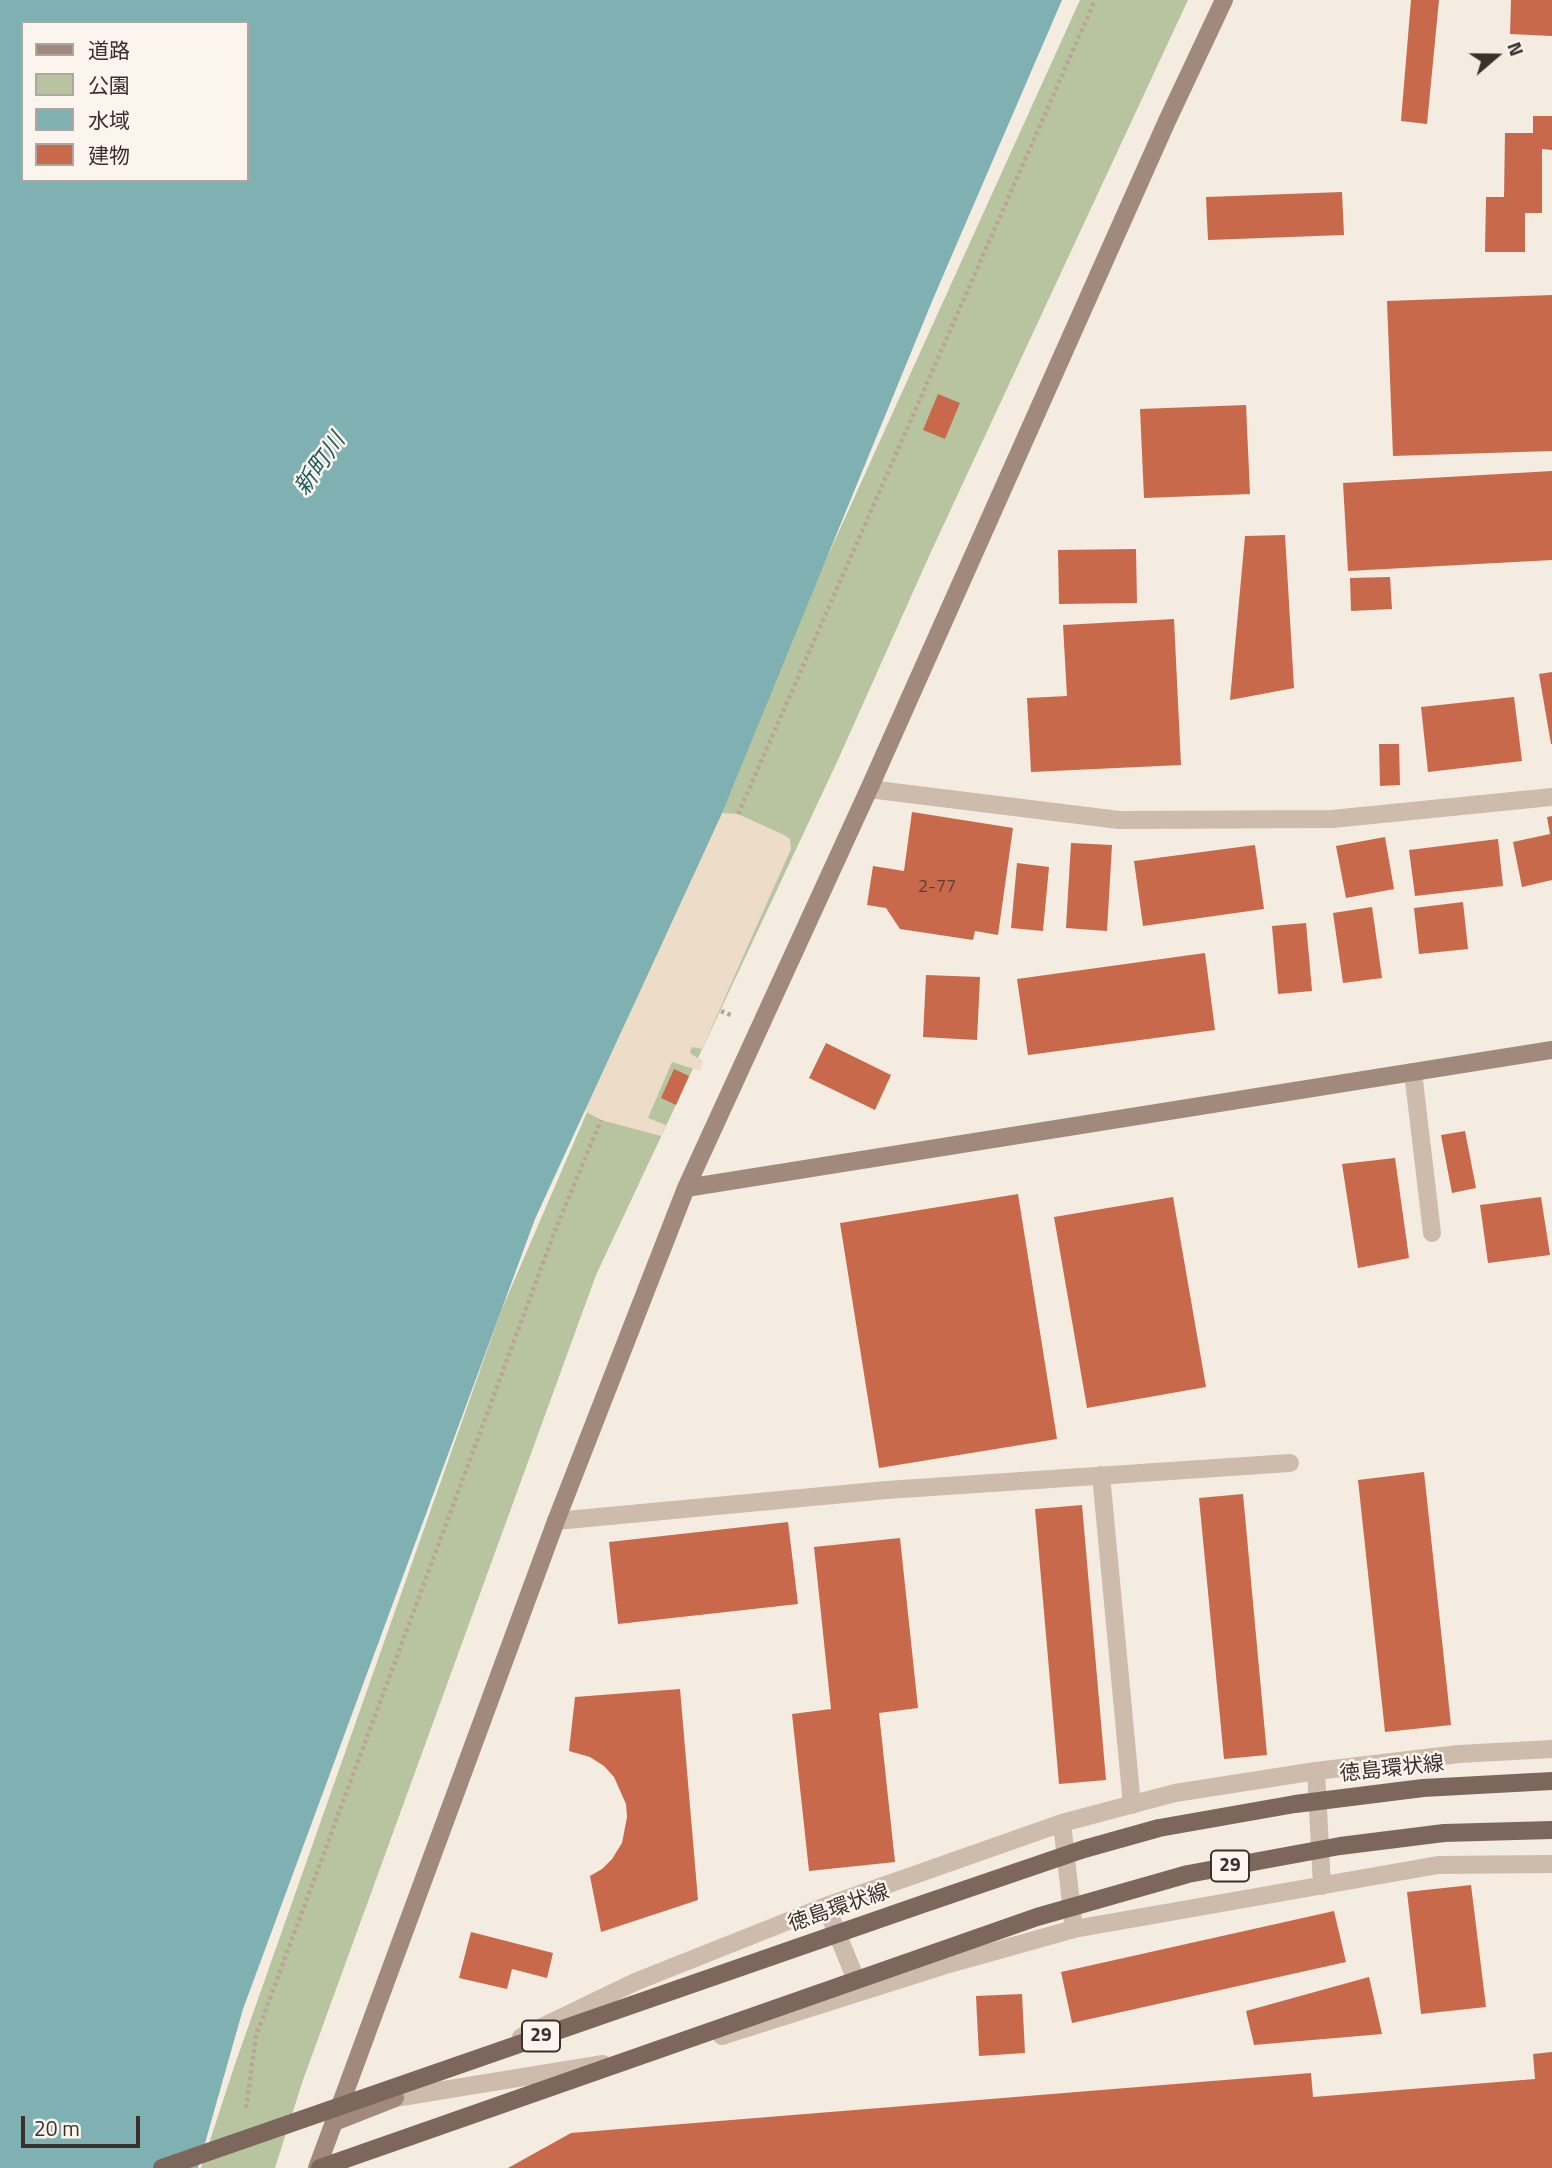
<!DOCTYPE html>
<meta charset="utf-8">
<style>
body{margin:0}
#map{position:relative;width:1552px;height:2168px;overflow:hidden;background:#f4ebe1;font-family:"Titillium Web","Noto Sans JP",sans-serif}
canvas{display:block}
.legend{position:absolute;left:21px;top:21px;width:228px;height:161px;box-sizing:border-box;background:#fbf5ee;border:2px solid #aea6a0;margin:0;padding:9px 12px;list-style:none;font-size:21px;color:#3b302b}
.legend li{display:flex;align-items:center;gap:14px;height:35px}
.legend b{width:35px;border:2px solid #aea6a0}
.north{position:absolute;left:1461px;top:21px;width:70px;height:70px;-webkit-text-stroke:5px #fbf5ee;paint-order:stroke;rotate:70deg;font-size:19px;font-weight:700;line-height:28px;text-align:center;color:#3b302b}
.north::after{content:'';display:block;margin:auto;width:24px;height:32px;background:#3b302b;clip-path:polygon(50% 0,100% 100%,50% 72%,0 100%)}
.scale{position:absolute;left:21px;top:2116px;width:119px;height:32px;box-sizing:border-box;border:4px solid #3b302b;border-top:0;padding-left:9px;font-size:21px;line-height:24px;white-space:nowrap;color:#3b302b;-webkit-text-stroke:5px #fbf5ee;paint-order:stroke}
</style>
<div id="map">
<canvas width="1552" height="2168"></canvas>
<ul class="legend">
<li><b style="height:9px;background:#a18a7d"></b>道路</li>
<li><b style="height:19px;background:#b8c4a0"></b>公園</li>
<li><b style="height:19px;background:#7fb0b2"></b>水域</li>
<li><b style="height:19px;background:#c8694b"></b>建物</li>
</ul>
<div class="north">N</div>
<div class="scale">20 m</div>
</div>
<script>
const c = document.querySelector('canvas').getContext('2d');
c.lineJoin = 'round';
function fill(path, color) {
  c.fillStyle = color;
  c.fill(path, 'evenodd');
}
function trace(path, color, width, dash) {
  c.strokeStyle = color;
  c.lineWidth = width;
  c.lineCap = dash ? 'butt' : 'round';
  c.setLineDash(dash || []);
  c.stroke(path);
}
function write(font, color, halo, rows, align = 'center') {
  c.font = font + ' "Titillium Web","Noto Sans JP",sans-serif';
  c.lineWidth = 5;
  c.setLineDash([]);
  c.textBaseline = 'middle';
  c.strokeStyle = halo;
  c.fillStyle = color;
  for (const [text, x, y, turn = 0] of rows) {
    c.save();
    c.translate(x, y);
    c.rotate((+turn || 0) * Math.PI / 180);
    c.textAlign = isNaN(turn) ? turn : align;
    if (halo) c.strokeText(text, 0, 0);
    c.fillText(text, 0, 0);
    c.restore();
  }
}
fill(new Path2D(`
 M1080,0H1188L930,554L837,762L596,1275L303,2080L275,2168H201L234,2067L501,1311L820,573Z`), '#b8c4a0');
fill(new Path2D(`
 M722,813L738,814L784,835L790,839L791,849L702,1049L692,1047L690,1051L691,1054L703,1061L700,1071L672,1062L648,1118L666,1125L661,1136L601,1120L585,1111Z`), '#ecdcc8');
fill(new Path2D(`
 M0,0H1062L933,299L722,813L535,1219L243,2009L198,2168H0ZM23,23H247V180H23Z`), '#7fb0b2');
fill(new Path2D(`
 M1411,0H1439L1427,124L1401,121Z
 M1511,0H1552V36L1510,34Z
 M1533,116H1552V150L1542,149V213H1525V252H1485L1486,197H1504L1505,133H1533Z
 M1342,192L1344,235L1208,240L1206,197Z
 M1552,295V451L1393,456L1387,301Z
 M938,394L960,403L945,439L923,430Z
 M1246,405L1250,494L1144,498L1140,409Z
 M1552,471V560L1348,571L1343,483Z
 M1285,535L1294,688L1230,700L1245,536Z
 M1136,549L1137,603L1059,604L1058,550Z
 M1390,577L1392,609L1351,611L1350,578Z
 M1174,619L1181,765L1031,772L1027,698L1067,696L1063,625Z
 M1552,672V744H1551L1539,674Z
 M1514,697L1522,761L1428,772L1421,707Z
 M1379,744H1399L1400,785L1380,786Z
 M912,812L1013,828L998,935L975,931L973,940L900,929L886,908L867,905L873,866L904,871Z
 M1552,816V880L1522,887L1513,842L1550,834L1547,817Z
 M1385,837L1394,889L1346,898L1336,846Z
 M1498,839L1503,886L1415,896L1409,850Z
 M1071,843L1112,845L1107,931L1066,928Z
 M1255,845L1264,909L1143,926L1134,861Z
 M1017,863L1049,867L1043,931L1011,928Z
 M1463,902L1468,949L1419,954L1414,908Z
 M1372,907L1382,978L1343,983L1333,913Z
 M1306,923L1312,991L1278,994L1272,926Z
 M1205,953L1215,1030L1028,1055L1017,979Z
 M926,975L980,977L977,1040L923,1037Z
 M826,1043L891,1075L875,1110L809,1078Z
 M674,1069L689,1076L676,1105L661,1098Z
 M1465,1131L1476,1188L1452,1193L1441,1135Z
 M1395,1158L1409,1258L1358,1268L1342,1164Z
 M1018,1194L1057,1439L879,1468L840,1223Z
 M1173,1197L1206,1387L1087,1408L1054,1217Z
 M1541,1197L1550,1255L1488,1263L1480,1205Z
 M1424,1472L1451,1725L1385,1732L1358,1480Z
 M1243,1494L1267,1755L1224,1759L1199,1498Z
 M1082,1505L1106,1780L1059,1784L1035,1509Z
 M788,1522L798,1604L618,1624L609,1542Z
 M900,1538L918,1708L879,1713L895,1862L809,1871L792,1714L831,1709L814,1547Z
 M680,1689L698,1900L601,1932L590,1876L602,1869L612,1859L622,1843L627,1817L626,1804L614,1777L604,1766L590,1757L569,1751L575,1697Z
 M1471,1885L1486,2007L1421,2014L1407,1892Z
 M1334,1911L1346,1962L1072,2023L1061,1972Z
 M471,1932L553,1953L547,1978L512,1969L507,1989L459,1978Z
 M1369,1977L1382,2034L1254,2045L1246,2011Z
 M1022,1994L1025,2053L979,2056L976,1996Z
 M1552,2052V2168H508L571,2133L1311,2073L1313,2097L1535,2079L1533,2054Z`), '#c8694b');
trace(new Path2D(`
 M738,814L1095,0
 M721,1011L733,1016
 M246,2108L256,2036L556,1228L601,1120`), '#b9a596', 4.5, [3.5, 3.5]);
trace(new Path2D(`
 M869,789L1119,820L1332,819L1552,797
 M1413,1072L1432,1233
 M1101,1475L1132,1805
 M556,1521L887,1490L1290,1463
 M1316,1771L1322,1886
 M1062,1823L1073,1921
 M826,1906L861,1992
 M722,2036L949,1964L1074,1929L1438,1865L1552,1864
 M521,2037L635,1982L826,1906L1062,1823L1175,1793L1316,1771L1459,1754L1552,1749
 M395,2098L603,2064`), '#cdbbac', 18);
trace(new Path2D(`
 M686,1188L1552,1050
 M334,2122L395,2098
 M317,2168L556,1521L686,1188L869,789L1167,121L1224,0`), '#a18a7d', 18);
trace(new Path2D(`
 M162,2168L920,1905L1084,1849L1159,1828L1295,1804L1423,1788L1552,1781
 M320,2168L1037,1917L1188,1874L1340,1846L1444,1833L1552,1830`), '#7d675c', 18);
write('18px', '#5e3e33', null, [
 ["2-77",937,888]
]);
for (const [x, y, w] of [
 [1230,1866,38],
 [541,2036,38]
]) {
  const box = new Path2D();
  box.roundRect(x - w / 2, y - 15.5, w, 31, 5);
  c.fillStyle = '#fbf5ee';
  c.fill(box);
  trace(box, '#3b302b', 2);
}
write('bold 19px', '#3b302b', null, [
 ["29",1230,1866],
 ["29",541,2036]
]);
write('21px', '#3b302b', '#fbf5ee', [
 ["徳島環状線",1392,1770,-6],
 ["徳島環状線",839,1909,-19]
]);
write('italic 23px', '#1f5a5e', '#fbf5ee', [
 ["新町川",321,465,-55]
]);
</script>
